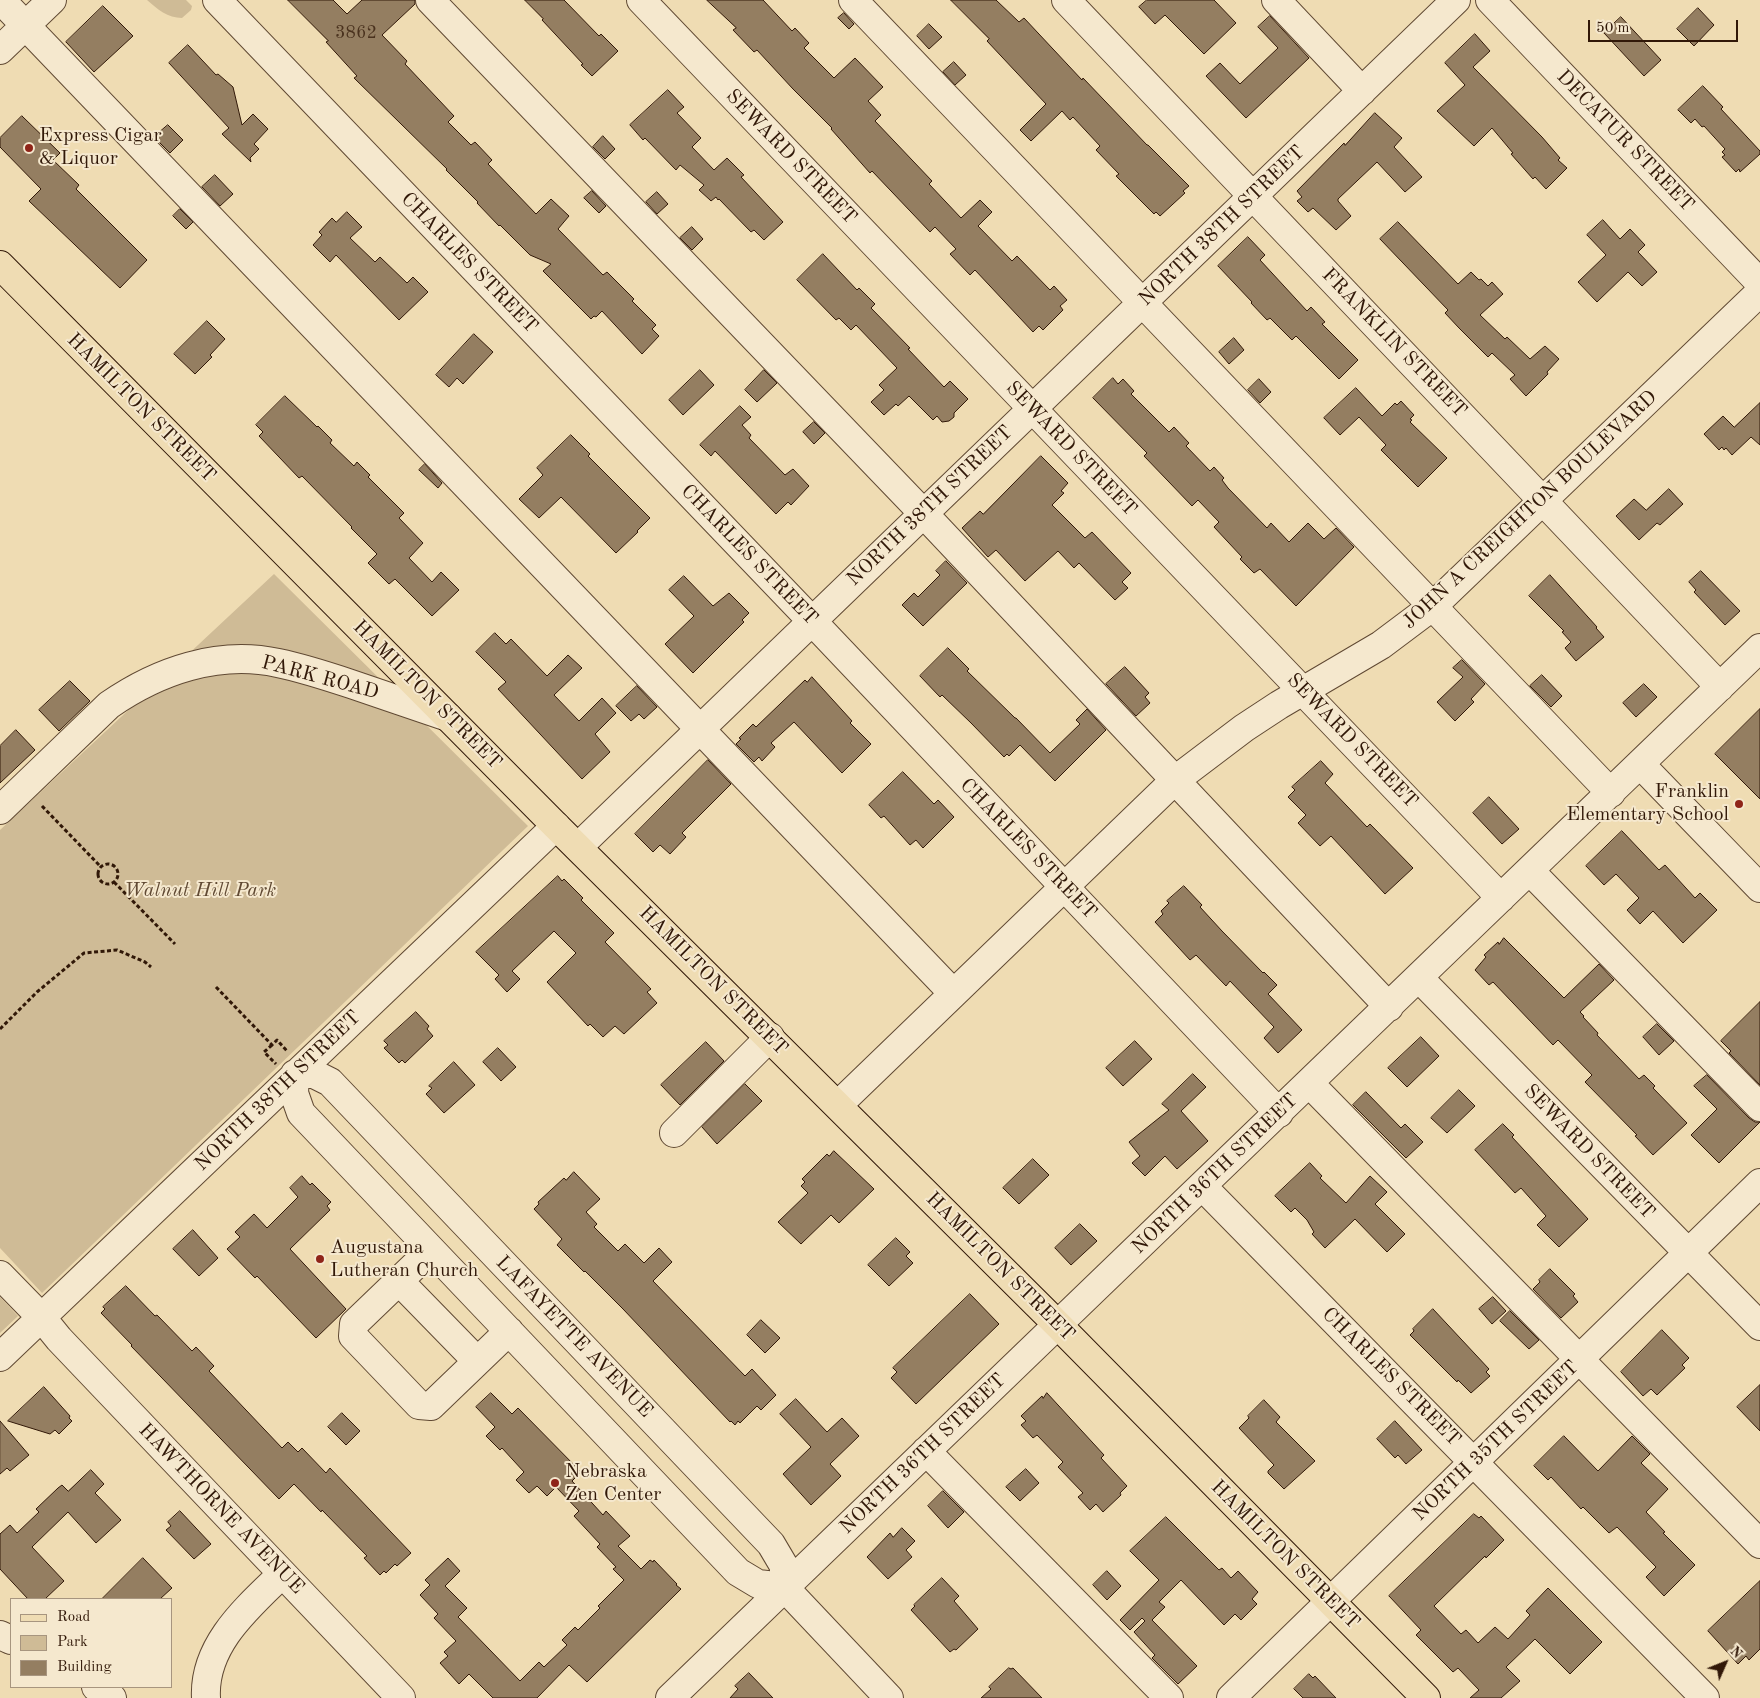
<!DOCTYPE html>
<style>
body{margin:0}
#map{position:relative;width:1760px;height:1698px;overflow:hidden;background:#efdcb3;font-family:"Old Standard TT",serif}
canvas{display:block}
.legend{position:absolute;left:10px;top:1598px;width:162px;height:90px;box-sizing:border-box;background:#f5e8ce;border:1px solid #a7957f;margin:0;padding:6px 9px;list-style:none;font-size:15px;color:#311808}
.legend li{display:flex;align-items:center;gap:10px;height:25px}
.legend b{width:25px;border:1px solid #a7957f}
.north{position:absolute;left:1700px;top:1638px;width:50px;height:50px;-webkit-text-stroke:4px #f5e8ce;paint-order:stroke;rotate:46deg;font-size:14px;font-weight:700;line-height:20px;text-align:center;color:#311808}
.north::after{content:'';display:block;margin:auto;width:18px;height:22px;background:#311808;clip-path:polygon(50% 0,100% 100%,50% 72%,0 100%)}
.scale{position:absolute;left:1588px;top:20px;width:150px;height:22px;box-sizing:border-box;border:2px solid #311808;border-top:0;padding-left:6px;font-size:15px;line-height:18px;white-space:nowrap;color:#311808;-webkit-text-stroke:4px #f5e8ce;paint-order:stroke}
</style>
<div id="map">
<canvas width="1760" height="1698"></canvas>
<ul class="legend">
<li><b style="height:6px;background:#efdcb3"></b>Road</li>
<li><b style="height:14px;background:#cfbb96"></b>Park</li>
<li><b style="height:14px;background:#947e61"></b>Building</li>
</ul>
<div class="north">N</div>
<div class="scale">50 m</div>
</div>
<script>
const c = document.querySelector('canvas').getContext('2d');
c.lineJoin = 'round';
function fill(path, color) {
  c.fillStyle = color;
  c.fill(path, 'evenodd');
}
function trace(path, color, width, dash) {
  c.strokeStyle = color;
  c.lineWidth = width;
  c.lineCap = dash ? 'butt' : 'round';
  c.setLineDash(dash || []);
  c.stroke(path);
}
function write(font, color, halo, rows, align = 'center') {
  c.font = font + ' "Old Standard TT",serif';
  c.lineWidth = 4;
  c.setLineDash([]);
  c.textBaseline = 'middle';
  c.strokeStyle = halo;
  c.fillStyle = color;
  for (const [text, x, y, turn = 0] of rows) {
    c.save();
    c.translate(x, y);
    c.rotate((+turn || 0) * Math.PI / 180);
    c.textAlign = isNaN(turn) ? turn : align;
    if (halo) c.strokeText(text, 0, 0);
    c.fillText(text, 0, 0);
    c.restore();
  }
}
fill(new Path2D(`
 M147,0H186L192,6L191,10L182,18C168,18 157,9 147,0Z
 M274,574L528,826L42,1293L0,1248V830Z
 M0,1297L18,1316L0,1333Z`), '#cfbb96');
const building = new Path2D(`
 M288,0H333L347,14L362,0H415V4L382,35L407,61L405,64L454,116L448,122L471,145L475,142L492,160L488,164L536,214L551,199L569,216L558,229L603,275L607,272L634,299L632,301L656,325L652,329L659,336L642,354L602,311L596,317L594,316L591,319L543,271L551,264L530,255L500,225L499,226L477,203L478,202L446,170L447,169L354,78L357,76L326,42L328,41Z
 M525,0H564L599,36L601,34L618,51L592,76L581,65L583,64L542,20L543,19Z
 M707,0H763L792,31L795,28L809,43L804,48L834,78L855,58L883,87L868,101L881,115L875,121L932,181L929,184L961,218L980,200L992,212L978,226L1012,261L1017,256L1050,290L1054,286L1067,300L1060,306L1063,310L1043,330L1039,326L1033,332L975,270L970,275L950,254L956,249L935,227L930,232L872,171L870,173L831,129L832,128L793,89L757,50L754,52L733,30L736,28Z
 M951,0H996L1019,22L1024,18L1082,80L1083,78L1147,145H1148L1189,186L1183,191L1185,193L1160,216L1156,212L1154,214L1116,176L1119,174L1096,150L1100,146L1073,117L1070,120L1062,111L1031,141L1020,130L1046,104L987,41L989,39Z
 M1147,0H1214L1236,23L1204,54L1165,15L1155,24L1139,7Z
 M103,6L133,36L94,72L66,42Z
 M1698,8L1714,25L1694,46L1677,29Z
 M844,13L854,24L849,29L838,18Z
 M1270,16L1309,58L1246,118L1206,76L1220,63L1240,84L1278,48L1258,27Z
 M1621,17L1661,60L1644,76L1604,33Z
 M929,24L942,37L929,49L917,36Z
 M1475,34L1490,51L1473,67L1542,137L1560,158L1558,160L1567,168L1546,189L1535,177L1533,179L1511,154L1513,153L1492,128L1474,146L1437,111L1465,85L1445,63Z
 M188,45L216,75L218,74L233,87L242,125L253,114L268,129L254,144L259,149L250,158L251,162L222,134L229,128L169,63Z
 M954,62L966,75L955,85L943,72Z
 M1703,86L1723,107L1721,109L1760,151V154L1740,172L1739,169L1736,172L1722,157L1725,155L1722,152L1725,149L1704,126L1702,127L1695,119L1691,123L1678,110Z
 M668,90L684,107L677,113L701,138L692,147L714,170L727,158L744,175L741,177L783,222L764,240L754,230L751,232L719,199L718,200L716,197L711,201L710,200L699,190L704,185L680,165L676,170L645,138L643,140L630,125Z
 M1375,113L1402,138L1394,147L1422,177L1405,192L1377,162L1338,199V201L1351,216L1336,230L1313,208L1308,212L1297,201L1302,197L1297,191L1344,143L1345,145Z
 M22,116L60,153L53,160L79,185L76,189L147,260L120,288L29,201L41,189L0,147V138Z
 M168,125L183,140L170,153L154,137Z
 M603,136L615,149L605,159L593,147Z
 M215,175L233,194L220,206L202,187Z
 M592,191L606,206L599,213L584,198Z
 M657,192L668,204L657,214L646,202Z
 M180,209L193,222L186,229L173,216Z
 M347,212L362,227L350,238L375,262L380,257L407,283L413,277L428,292L399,320L336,255L330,262L313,245L322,235L319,232L332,218L336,222Z
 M1603,220L1620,239L1630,229L1645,245L1638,252L1657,272L1642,286L1628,272L1597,302L1578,282L1606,255L1587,235Z
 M1398,222L1458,284L1471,272L1479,280L1481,279L1488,286L1492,282L1503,294L1480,315L1505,339L1507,337L1530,359L1545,346L1559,359L1547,372L1548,374L1526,396L1510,379L1515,375L1492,353L1488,357L1459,328L1445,313L1448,310L1380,239Z
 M692,227L703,239L692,250L680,238Z
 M1248,237L1265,255L1260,260L1307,311L1311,307L1325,322L1322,324L1358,360L1339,379L1296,336L1292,340L1270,318L1267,320L1251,303L1252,302L1218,266Z
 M823,254L857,290L859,288L875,304L871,308L910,348L908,349L944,387L950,381L968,399L954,413V417L949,421L942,422L937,416L933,420L909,396L898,406L896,404L884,415L871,402L884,390L879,385L897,368L856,325L851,330L839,318L836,320L797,280Z
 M207,321L225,339L210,355L212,357L195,374L174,354Z
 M474,334L493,352L463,384L457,378L449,387L436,375Z
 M1234,338L1244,350L1229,364L1219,352Z
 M700,370L714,385L683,415L669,400Z
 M764,370L777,383L757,402L745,390Z
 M1113,378L1118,384L1123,379L1134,391L1131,394L1169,432L1174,427L1189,443L1186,446L1210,471L1214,467L1224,478L1222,480L1228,488L1267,528L1271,523L1289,542L1308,523L1324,539L1336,528L1354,547L1296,606L1260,569L1254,573L1240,559L1242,557L1214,527L1219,522L1198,500L1192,506L1144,456L1147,453L1093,398Z
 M1259,379L1271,392L1260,403L1248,390Z
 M1356,388L1382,416L1395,403L1397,405L1401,401L1414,415L1410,419L1412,420L1410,422L1447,458L1418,487L1381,450L1386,445L1359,417L1340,435L1324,418Z
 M285,396L317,427L318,426L332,440L330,443L354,466L357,462L370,475L368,477L404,513L399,518L423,543L409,558L432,582L441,572L459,590L432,616L395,579L389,584L368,563L377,554L351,528L352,527L302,476L299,478L259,436L263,432L256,425Z
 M1760,403V445L1751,437L1732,455L1726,448L1724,450L1722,447L1719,450L1704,434L1723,416L1734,427Z
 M740,406L751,417L742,425L751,435L749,438L785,475L793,469L809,486L791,505L788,502L776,514L715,451L711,456L700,445Z
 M814,422L825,433L814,444L803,432Z
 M571,435L590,454L588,456L650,518L637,531L638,532L616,553L561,497L539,518L519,499L543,475L537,468Z
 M1041,456L1068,483L1061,491L1064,493L1052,505L1085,538L1092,532L1131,573L1122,582L1128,588L1115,600L1079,563L1074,568L1058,551L1025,581L996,550L988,557L962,528L980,511L983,514Z
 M425,464L442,483L438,488L419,470Z
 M1669,489L1683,504L1660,525L1657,523L1639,540L1616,516L1634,499L1646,510Z
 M946,561L967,583L923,626L902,605L914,593L918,597L940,575L936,571Z
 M1701,571L1740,611L1725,625L1694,592L1696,590L1689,582Z
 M1550,575L1597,627L1596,628L1604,637L1576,661L1565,648L1571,642L1562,632L1564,631L1529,596Z
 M684,576L713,606L729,593L749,613L742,620L744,622L693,673L665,644L694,616L669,590Z
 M495,633L506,644L511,639L547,676L568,655L582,668L554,695L579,721L602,698L616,713L595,734L610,752L582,779L498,689L506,682L476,652Z
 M948,648L969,669L967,671L1015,718H1016L1050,753L1080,724L1076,720L1087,709L1106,730L1055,781L1020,745L1009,756L1007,754L1004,757L971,723L942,695L940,697L920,676Z
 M1462,660L1485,684L1471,699L1474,702L1455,721L1437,702L1463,677L1453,668Z
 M1125,667L1149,693L1145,697L1150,703L1136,716L1106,684Z
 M1542,675L1562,696L1551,707L1530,686Z
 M812,677L852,721L850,723L871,744L842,773L794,722L771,743L775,747L762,761L759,757L754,762L736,744L741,739L739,738L753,724L756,727L805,680L807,682Z
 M70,681L90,701L59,731L39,710Z
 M1644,684L1657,697L1636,717L1623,703Z
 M637,686L657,707L644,719L639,714L631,721L616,706Z
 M1760,709V799L1715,754Z
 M16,730L35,750L0,783V746Z
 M708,760L731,784L682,833L686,837L670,854L660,845L653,852L635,834Z
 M1321,761L1333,774L1325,783L1367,827L1370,824L1413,868L1385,894L1331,836L1320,846L1298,823L1306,815L1288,797L1295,790L1292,787Z
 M903,772L934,804L938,800L954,817L923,848L916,840L910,845L884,816L881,818L869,805Z
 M1489,797L1519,829L1502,844L1473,813Z
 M1622,831L1659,870L1665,865L1695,898L1700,893L1717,910L1683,943L1653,911L1640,924L1627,910L1639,898L1616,874L1604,885L1586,866Z
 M558,876L562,881L564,879L583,898L581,900L614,933L605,942L651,989L647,992L657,1003L624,1034L615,1026L603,1037L590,1024L588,1026L547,982L576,953L554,931L512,971L520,979L507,992L495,979L499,975L476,952Z
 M1184,886L1202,905L1200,907L1222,931L1263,973L1264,972L1277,985L1268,994L1302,1030L1278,1053L1264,1038L1274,1027L1230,981L1226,986L1196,955L1190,960L1155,922L1163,914L1161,911L1169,903L1167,901Z
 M1504,938L1564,998L1599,964L1614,980L1580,1012L1584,1016L1583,1017L1598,1033L1597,1035L1639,1079L1644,1075L1655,1086L1653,1088L1687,1123L1653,1155L1635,1136L1637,1135L1585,1082L1592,1075L1558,1040L1553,1045L1493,982L1489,985L1475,970L1486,957L1484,955L1498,942L1499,944Z
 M1760,1002V1085L1729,1053L1731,1051L1721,1041Z
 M416,1012L429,1026L427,1029L433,1036L405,1063L402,1060L399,1063L384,1048L388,1045L384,1041Z
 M1657,1024L1674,1041L1659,1055L1643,1037Z
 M1421,1037L1439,1056L1407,1087L1388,1068Z
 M1135,1041L1152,1059L1123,1086L1106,1068Z
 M706,1042L724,1061L680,1105L661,1085Z
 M498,1048L516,1067L501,1081L483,1062Z
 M454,1062L475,1085L444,1113L426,1094L432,1088L429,1086Z
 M1193,1074L1206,1087L1181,1111L1208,1141L1177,1169L1165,1156L1145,1176L1132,1163L1140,1156L1129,1142L1169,1110L1162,1104Z
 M1707,1075L1749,1118L1755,1122H1760L1719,1163L1691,1135L1717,1109L1694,1086Z
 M745,1084L762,1101L717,1144L702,1127Z
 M1459,1090L1475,1106L1447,1133L1431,1118Z
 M1366,1092L1401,1128L1405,1124L1423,1142L1406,1158L1353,1105Z
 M1503,1124L1514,1135L1512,1137L1588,1219L1559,1247L1537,1225L1546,1216L1521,1188L1515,1193L1475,1150Z
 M834,1151L874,1189L839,1223L831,1215L801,1244L778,1222L808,1193L801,1186L805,1182L802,1179L827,1154L829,1156Z
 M1033,1159L1049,1175L1019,1204L1003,1188Z
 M1310,1163L1322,1176L1320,1178L1346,1203L1370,1176L1387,1192L1375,1204L1405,1234L1387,1252L1355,1219L1325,1248L1312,1234L1314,1232L1307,1220L1295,1208L1291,1212L1275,1196Z
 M574,1172L600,1199L586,1212L597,1224L594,1227L618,1251L625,1244L644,1263L659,1248L672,1262L653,1281L745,1376L752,1369L776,1395L761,1410L757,1406L740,1423L738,1421L735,1425L731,1421L730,1422L623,1309L585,1271L584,1272L557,1245L562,1239L534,1209L539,1204L538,1202L564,1178L566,1180Z
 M302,1176L310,1185L312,1183L331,1202L327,1206L330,1210L290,1249L346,1309L316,1338L257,1276L255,1278L227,1249L240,1237L235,1232L254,1214L267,1228L298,1197L290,1188Z
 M1080,1224L1097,1241L1071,1265L1055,1248Z
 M193,1230L218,1258L199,1276L173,1249Z
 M896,1238L910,1252L906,1256L913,1263L889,1286L868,1265Z
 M1550,1269L1575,1294L1573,1296L1578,1302L1561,1318L1533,1289L1540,1282L1539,1280Z
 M126,1286L155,1316L157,1315L192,1351L196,1347L214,1366L209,1371L282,1448L288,1442L298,1452L302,1448L326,1473L330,1468L411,1553L397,1566L395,1564L386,1573L384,1571L380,1575L364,1558L367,1556L322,1510L321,1512L294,1484L279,1499L131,1346L132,1345L101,1313L105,1309L103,1307Z
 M970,1294L999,1324L916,1404L891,1378L897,1372L893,1368Z
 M1493,1297L1506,1311L1492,1324L1479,1309Z
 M1433,1309L1489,1369L1486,1372L1490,1376L1471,1393L1458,1380L1457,1382L1410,1335L1414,1331L1413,1329Z
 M1510,1311L1539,1340L1529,1349L1500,1321Z
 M761,1320L780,1338L765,1353L747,1335Z
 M1662,1330L1689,1358L1682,1365L1685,1368L1657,1395L1651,1389L1643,1396L1621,1372Z
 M1760,1385V1431L1737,1407Z
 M44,1387L70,1416L69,1418L72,1421L59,1434L55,1430L50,1434L8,1421Z
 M491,1393L512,1414L518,1408L581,1472L572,1481L603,1515L606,1511L630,1536L618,1546L641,1569L650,1560L653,1562L654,1560L677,1584L676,1585L681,1589L587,1682L569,1665L537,1698H493L469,1674L459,1684L440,1663L448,1656L444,1652L456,1641L434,1618L438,1614L420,1595L430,1585L425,1580L448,1558L460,1571L445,1586L467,1608L458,1617L520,1681L539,1662L544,1667L567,1645L562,1640L575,1627L578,1630L600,1608L598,1606L624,1580L613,1569L616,1567L597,1547L600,1544L574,1516L579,1511L556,1487L547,1496L537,1486L529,1493L516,1480L524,1472L502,1448L500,1450L486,1436L495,1427L476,1407Z
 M1047,1393L1104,1455L1101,1458L1127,1486L1120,1493L1121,1495L1103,1512L1096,1504L1090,1510L1078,1497L1083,1493L1058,1467L1063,1462L1037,1435L1033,1438L1021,1425L1026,1421L1021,1416L1042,1396L1043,1398Z
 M796,1399L827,1432L842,1418L859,1436L830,1464L841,1476L811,1505L783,1474L811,1447L780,1414Z
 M1264,1400L1280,1417L1276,1422L1315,1461L1284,1489L1268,1473V1471L1274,1465L1239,1428L1249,1418L1248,1416Z
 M342,1413L360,1431L346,1445L328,1427Z
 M0,1421L29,1455L10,1471L7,1468L0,1474Z
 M1395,1421L1422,1450L1406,1464L1398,1455L1395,1458L1377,1439Z
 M1564,1436L1598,1471L1632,1436L1650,1454L1641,1463L1668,1489L1646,1512L1665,1532L1663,1533L1695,1565L1664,1596L1646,1577L1656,1567L1617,1527L1609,1533L1583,1507L1581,1509L1551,1477L1548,1480L1534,1466Z
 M1026,1469L1039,1483L1020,1501L1006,1487Z
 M91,1470L104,1484L95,1493L121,1520L96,1543L68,1512L32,1547L64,1581L45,1599H28L0,1569V1534L10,1525L17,1533L39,1512L36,1509L58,1488L62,1485L68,1491Z
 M943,1491L964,1512L948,1528L928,1506Z
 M180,1511L211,1544L194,1559L166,1530L171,1526L168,1522Z
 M1474,1514L1479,1518L1481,1516L1504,1540L1486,1558L1485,1556L1434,1606L1461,1634L1466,1630L1478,1643L1495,1627L1508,1639L1530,1615L1526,1611L1548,1588L1602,1642L1570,1674L1535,1639L1506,1667L1520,1681L1501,1698H1470L1479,1690L1458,1668L1453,1672L1416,1635L1421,1630L1389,1596Z
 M1166,1517L1219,1570L1222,1568L1231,1578L1238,1571L1258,1592L1252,1599L1257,1604L1241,1620L1235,1614L1224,1625L1181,1580L1159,1602L1165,1607L1152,1620L1197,1666L1178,1684L1152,1658L1155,1655L1134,1632L1145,1621L1142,1618L1130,1630L1120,1620L1159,1580L1130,1551Z
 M902,1528L915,1541L906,1550L912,1557L888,1579L867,1557L890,1533L893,1537Z
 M143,1558L172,1588L160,1599H102Z
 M1107,1571L1121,1586L1107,1600L1093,1585Z
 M942,1578L959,1596L954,1601L978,1629L956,1650L954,1649L950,1652L911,1610L915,1606L914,1605Z
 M1760,1581V1649L1749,1660L1746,1656L1738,1664L1708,1631Z
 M1009,1668L1011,1669L1013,1668L1042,1698H981L991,1689L989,1687Z
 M749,1673L773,1698H730L738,1689L735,1686Z
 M1309,1674L1313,1678L1315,1676L1336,1698H1303L1294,1689Z`);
fill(building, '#947e61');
trace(building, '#311808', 1);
const minor = new Path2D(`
 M1,0L953,993
 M217,0L811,620L1279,1113
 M430,0L923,513L1389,1007
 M641,0L1501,898
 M853,0L1611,793
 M1066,0L1720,687
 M1276,0L1362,91
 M1490,0L1760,283
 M0,50L52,0
 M1640,764L1760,888
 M0,810L109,705C158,671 218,650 278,663C302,668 327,676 351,684C383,695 416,706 448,717
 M578,847L1456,0
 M1530,871L1760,1107
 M1419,978L1760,1326
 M1309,1083L1760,1544
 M838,1105L1174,781L1244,728L1279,705L1381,645L1433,606L1760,292
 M674,1133L770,1037
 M1202,1186L1705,1698
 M431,1250L354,1324L353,1336L419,1405L431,1406L509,1331
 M0,1275L42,1318L59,1339L401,1698
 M399,1281L477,1361
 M0,1357L556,826
 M926,1451L1169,1698
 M784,1587V1566L771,1544L330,1082L314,1074H295L294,1093L301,1113L738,1572L758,1584L784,1587L889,1698
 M0,1635L11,1640
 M96,1687L112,1698
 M206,1698C203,1645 248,1607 282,1574
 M670,1698L1760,648
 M1231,1698L1760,1183`);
const major = new Path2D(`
 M0,265L556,826L1058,1325L1426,1698`);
trace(minor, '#604933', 30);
trace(major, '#311808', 30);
trace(new Path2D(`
 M42,806L101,867
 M98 874a10 10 0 1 1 20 0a10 10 0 1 1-20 0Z
 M114,882L175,944
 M216,987L272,1045L277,1040L288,1052
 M0,1029L37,992L84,953L117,950L145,962L151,967
 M272,1045L264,1052L276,1064`), '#311808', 3, [4, 2.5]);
trace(minor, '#f5e8ce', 28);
trace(major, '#efdcb3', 28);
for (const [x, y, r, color] of [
 [29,148,5,"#8f2418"],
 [1739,804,5,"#8f2418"],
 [320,1259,5,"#8f2418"],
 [555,1483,5,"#8f2418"]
]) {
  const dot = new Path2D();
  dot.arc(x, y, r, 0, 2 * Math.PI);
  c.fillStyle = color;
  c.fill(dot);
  trace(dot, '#f5e8ce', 2);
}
write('18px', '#4a321e', null, [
 ["3862",356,33]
]);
write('20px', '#311808', '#f5e8ce', [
 ["Express Cigar",39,136],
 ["& Liquor",39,159],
 ["Franklin",1729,792,"right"],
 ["Elementary School",1729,815,"right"],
 ["Augustana",330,1248],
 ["Lutheran Church",330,1271],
 ["Nebraska",565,1472],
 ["Zen Center",565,1495]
], 'left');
write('20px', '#311808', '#f5e8ce', [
 ["DECATUR STREET",1625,141,46],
 ["SEWARD STREET",791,157,46],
 ["NORTH 38TH STREET",1222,226,-44],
 ["CHARLES STREET",469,263,46],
 ["FRANKLIN STREET",1394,343,46],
 ["HAMILTON STREET",141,408,45],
 ["SEWARD STREET",1071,449,46],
 ["NORTH 38TH STREET",930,506,-44],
 ["JOHN A CREIGHTON BOULEVARD",1530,510,-43],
 ["CHARLES STREET",749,555,46],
 ["PARK ROAD",320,678,15],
 ["HAMILTON STREET",427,695,45],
 ["SEWARD STREET",1352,741,46],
 ["CHARLES STREET",1028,849,46],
 ["HAMILTON STREET",713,981,45],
 ["NORTH 38TH STREET",278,1091,-44],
 ["SEWARD STREET",1589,1152,46],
 ["NORTH 36TH STREET",1215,1174,-44],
 ["HAMILTON STREET",1000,1267,45],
 ["LAFAYETTE AVENUE",574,1337,46],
 ["CHARLES STREET",1391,1377,45],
 ["NORTH 35TH STREET",1496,1441,-44],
 ["NORTH 36TH STREET",923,1454,-44],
 ["HAWTHORNE AVENUE",221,1509,46],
 ["HAMILTON STREET",1285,1555,45]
]);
write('italic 20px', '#604933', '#f5e8ce', [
 ["Walnut Hill Park",200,891]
]);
</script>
